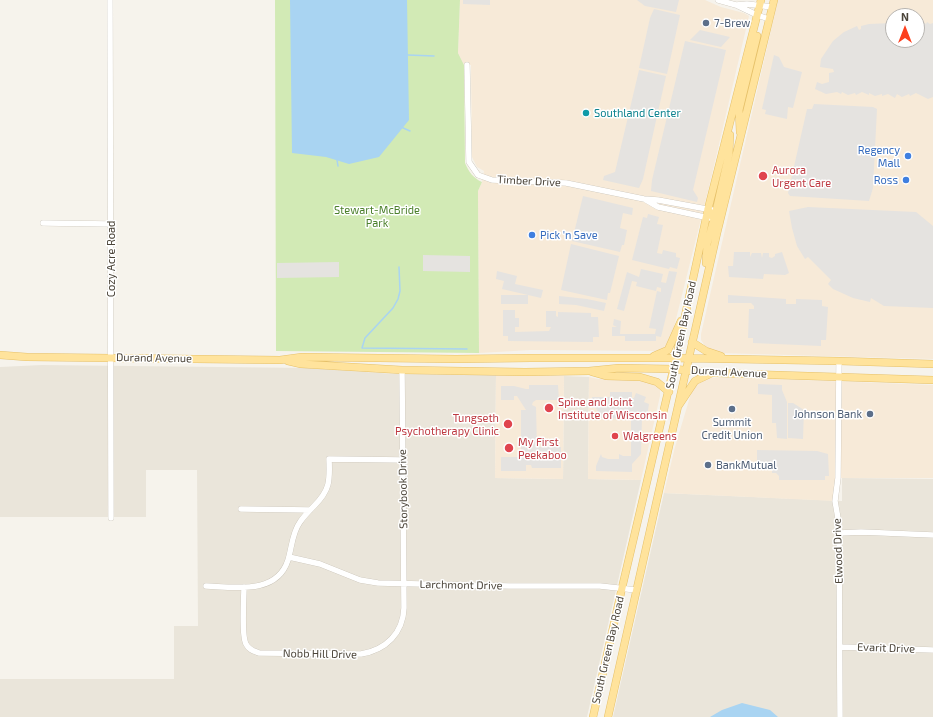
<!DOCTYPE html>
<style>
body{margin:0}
#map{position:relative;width:933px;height:717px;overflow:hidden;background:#f6f3ec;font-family:"Exo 2",sans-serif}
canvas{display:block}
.north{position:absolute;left:885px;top:8px;width:40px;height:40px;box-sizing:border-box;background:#fff;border:1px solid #b7b4b0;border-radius:50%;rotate:0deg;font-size:11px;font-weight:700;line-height:16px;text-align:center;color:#4b4439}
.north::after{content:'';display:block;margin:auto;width:14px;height:18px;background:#fc3f1d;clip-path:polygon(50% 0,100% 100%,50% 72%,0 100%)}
</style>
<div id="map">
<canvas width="933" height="717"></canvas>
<div class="north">N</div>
</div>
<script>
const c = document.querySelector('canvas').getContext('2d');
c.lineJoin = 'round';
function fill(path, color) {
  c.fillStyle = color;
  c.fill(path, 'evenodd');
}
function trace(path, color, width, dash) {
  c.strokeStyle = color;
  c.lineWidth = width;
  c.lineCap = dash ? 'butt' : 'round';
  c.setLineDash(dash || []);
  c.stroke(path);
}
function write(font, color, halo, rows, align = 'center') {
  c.font = font + ' "Exo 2",sans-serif';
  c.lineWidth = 3;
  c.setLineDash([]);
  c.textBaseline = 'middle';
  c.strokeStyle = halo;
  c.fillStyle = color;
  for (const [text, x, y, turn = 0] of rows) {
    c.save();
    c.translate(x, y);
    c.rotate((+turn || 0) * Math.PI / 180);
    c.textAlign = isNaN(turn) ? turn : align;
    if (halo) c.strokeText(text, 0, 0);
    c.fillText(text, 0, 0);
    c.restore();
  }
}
fill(new Path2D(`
 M42,365L307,368L395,374L496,375L495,478L563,479L564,376L589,377L588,479L641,480L587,717H0V679H174V626H198L197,470H146V517H0V367Z
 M842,478L933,479V717H613L664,493L842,501Z`), '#eae5da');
fill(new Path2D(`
 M460,0H705L721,7L744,13L749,16L709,187L672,335L667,347L659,351L531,350L479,353L478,191L482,182L484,171L477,167L472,157L471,65H464L458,53Z
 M778,0H933V359L717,353L705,346L701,340V334ZM893,16H917V40H893Z
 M496,375L564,376L563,479L495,478Z
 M589,377L598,379H640L657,386L660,390V396L641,480L588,479Z
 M709,378H749L933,385V478H838L835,501L664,493L675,447L692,390L698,382Z`), '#f7ead8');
fill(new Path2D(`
 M275,0H460L458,53L464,65L465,163C469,172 473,178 482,182L478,191L479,353L276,351Z`), '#d2eab5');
fill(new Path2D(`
 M463,0H490V5L463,4Z
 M637,0H679L676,12L645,6Z
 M654,9L680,15L667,74L639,68L650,18Z
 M923,22L926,24L927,22L930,24L933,23V97L928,99L916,93L910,96L909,94L902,97L897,94L895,98L888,94L882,96V94L875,96L869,93V95L862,92L856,95L855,93L848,95L842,92L841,94L837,92L826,94L815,89L817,82L822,84L829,82V73L834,72L833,69L820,67L821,59L833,41L844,32L857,26L859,30L861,29V26L869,24L893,23V40H917V25Z
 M700,30L730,37L721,47L690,40Z
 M685,41L726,50L693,190L698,198L697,202L651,191L652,180Z
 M774,55L779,57L784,67L802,72L793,108L788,107L787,119L765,114L766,110L762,109Z
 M639,70L666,76L643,179L639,188L603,180L604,176L615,172Z
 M814,104L873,107L877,109L873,188L869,201L790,196L788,193L807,109H812Z
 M583,196L633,208L632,215L623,213L620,228L627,230L624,245H622L620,252L572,241Z
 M808,207L916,212L933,226V308L884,306L871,298L870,302L853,298L833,289L828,284L831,280L808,257L805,259L797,246L792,228L789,211Z
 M648,214L659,217L657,224L663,225L657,253L662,254L663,250L676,253V257L680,258L677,269L670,267L669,269L632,260L643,217L647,218Z
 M571,244L619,256L610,293H608L607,300L561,290Z
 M734,252H750V257L752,253H761L762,258L763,253H769V257L772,258L775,256V254L782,252L789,273L785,275L764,274L763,279L729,277L728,266H733Z
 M423,255L470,256V272L423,271Z
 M339,262V277L277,278V263Z
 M641,269L663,274L661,282L666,283L669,271L677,272L661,337L656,336V341H625V336H612V327H617L613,325L614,319L621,321L620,334H655L656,329L649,328L657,291L661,292V288L657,287L656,291L636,286L637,282L632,281L624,311L617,309L627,272L639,277Z
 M497,271L517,276L515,284L543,290L541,298L528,295V304H501V295H528L502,289L504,281L496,279Z
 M728,295L786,299V304H796V299L822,300V306L828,307L826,340H821V346L753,343V338H748L749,309H754V306L751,303H728Z
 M559,296L587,299L606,303L604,311L576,305L559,304Z
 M503,310H515V318H519V327H515V332L549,331L551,327H546V311H556V316L558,317V312L591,313V317H598L599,337H593V342L508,341V336H503Z
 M758,384L782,385V390L787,402V439L777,438L776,423H772V395L758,394Z
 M529,385H558L559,400H536L533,402L532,405L536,407L537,447H561V468H532L531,465H526V471H501V457H521V410H526L517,396H514V400H501V386H514L526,389H529Z
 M610,392H632V398H634L636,393L646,397L644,402L649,404L647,417L642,418L641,454L632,464V472L596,471V466L601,454L602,457L608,459H619V454L623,456H631V419L601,418L596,408H592V397H610Z
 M788,403H793L804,410L803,439L788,438Z
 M757,450L817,451L828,454L829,476H825V480H779V476L776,473H772V465H757Z`), '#e5e3e0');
fill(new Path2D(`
 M290,0H407L409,120L379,157L349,164L326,157L292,153Z
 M742,703L770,710L778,717H710L722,710Z`), '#a9d4f2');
trace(new Path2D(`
 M408,55L434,56
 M401,127L410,131
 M337,160L338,166
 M399,267L400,291L398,299L393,308L365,338L362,348L467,349`), '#a9d4f2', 1.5);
const minor = new Path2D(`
 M110,0L111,518
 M718,0L736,5L757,15L769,19
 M736,5L747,4L772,7
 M467,65L469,162L478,175L492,180L566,183L644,199L658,200L712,210
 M646,200L658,207L709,218
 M43,223L111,224
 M839,361L838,478L835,501L839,524L840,717
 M241,509L310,510
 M840,533L861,532L933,535
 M289,557L320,564L360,580L378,583L509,586H600L636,590
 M206,586C235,587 277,595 288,560C292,547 292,533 300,522C304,516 309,511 314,506C330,490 330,481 329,459L403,460
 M244,587C244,599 241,635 246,644C249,650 254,651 259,653L361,654C386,650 403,633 404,608L402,370
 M840,647L933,650`);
const major = new Path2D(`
 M740,132L739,110L757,36
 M720,220L716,211L729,154L730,135
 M706,263L707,244L714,219L708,209
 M692,342L706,351L721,356
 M0,355L27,357L280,360L302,357L456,359L531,358H676L839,361L933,364
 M654,356L668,350L681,321
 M288,361L301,364L402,370L525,372L589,371L619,368L674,369L714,373L933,380
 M592,372L606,376L640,377L657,382L669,392
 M679,405L695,381L712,373
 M593,717L622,588L676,358L708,209L761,0
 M608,717L717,233L774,0`);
trace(minor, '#c2bbae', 6);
trace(major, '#e6c16a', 8);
trace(minor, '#fff', 5.5);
trace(major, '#ffe39c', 7);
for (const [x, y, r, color] of [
 [706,23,4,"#5c6f8a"],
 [586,113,4,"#0f9aa8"],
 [908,156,4,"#3f7fe0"],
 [763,176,5,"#e0444e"],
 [906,180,4,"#3f7fe0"],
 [532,235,4,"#3f7fe0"],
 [549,408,5,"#e0444e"],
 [732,409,4,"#5c6f8a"],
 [870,414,4,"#5c6f8a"],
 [508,424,5,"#e0444e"],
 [615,436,4,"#e0444e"],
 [509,448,5,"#e0444e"],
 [708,465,4,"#5c6f8a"]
]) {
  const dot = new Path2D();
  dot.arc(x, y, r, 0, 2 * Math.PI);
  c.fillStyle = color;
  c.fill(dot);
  trace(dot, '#fff', 1.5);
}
write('11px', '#4e5e75', '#fff', [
 ["7-Brew",714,23],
 ["Johnson Bank",862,414,"right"],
 ["Summit",732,422,"center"],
 ["Credit Union",732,435,"center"],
 ["BankMutual",716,465]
], 'left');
write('11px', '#0d838f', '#fff', [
 ["Southland Center",594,113]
], 'left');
write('11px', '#366cbe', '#fff', [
 ["Regency",900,150],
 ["Mall",900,163],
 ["Ross",898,180],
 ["Pick 'n Save",540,235,"left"]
], 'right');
write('11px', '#be3a42', '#fff', [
 ["Aurora",772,170],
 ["Urgent Care",772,183],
 ["Spine and Joint",558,402],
 ["Institute of Wisconsin",558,415],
 ["Tungseth",499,418,"right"],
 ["Psychotherapy Clinic",499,431,"right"],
 ["Walgreens",623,436],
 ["My First",518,442],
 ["Peekaboo",518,455]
], 'left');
write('11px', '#4b4439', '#fff', [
 ["Timber Drive",529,181,3],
 ["Cozy Acre Road",111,259,-90],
 ["South Green Bay Road",681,335,-78],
 ["Durand Avenue",154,358,1],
 ["Durand Avenue",729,372,3],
 ["Storybook Drive",403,489,-91],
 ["Elwood Drive",838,551,-92],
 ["Larchmont Drive",461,585,1],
 ["Evarit Drive",886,648,2],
 ["South Green Bay Road",608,650,-77],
 ["Nobb Hill Drive",320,654,1]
]);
write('11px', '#4a7f2a', '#fff', [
 ["Stewart-McBride",377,210],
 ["Park",377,223]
]);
</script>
